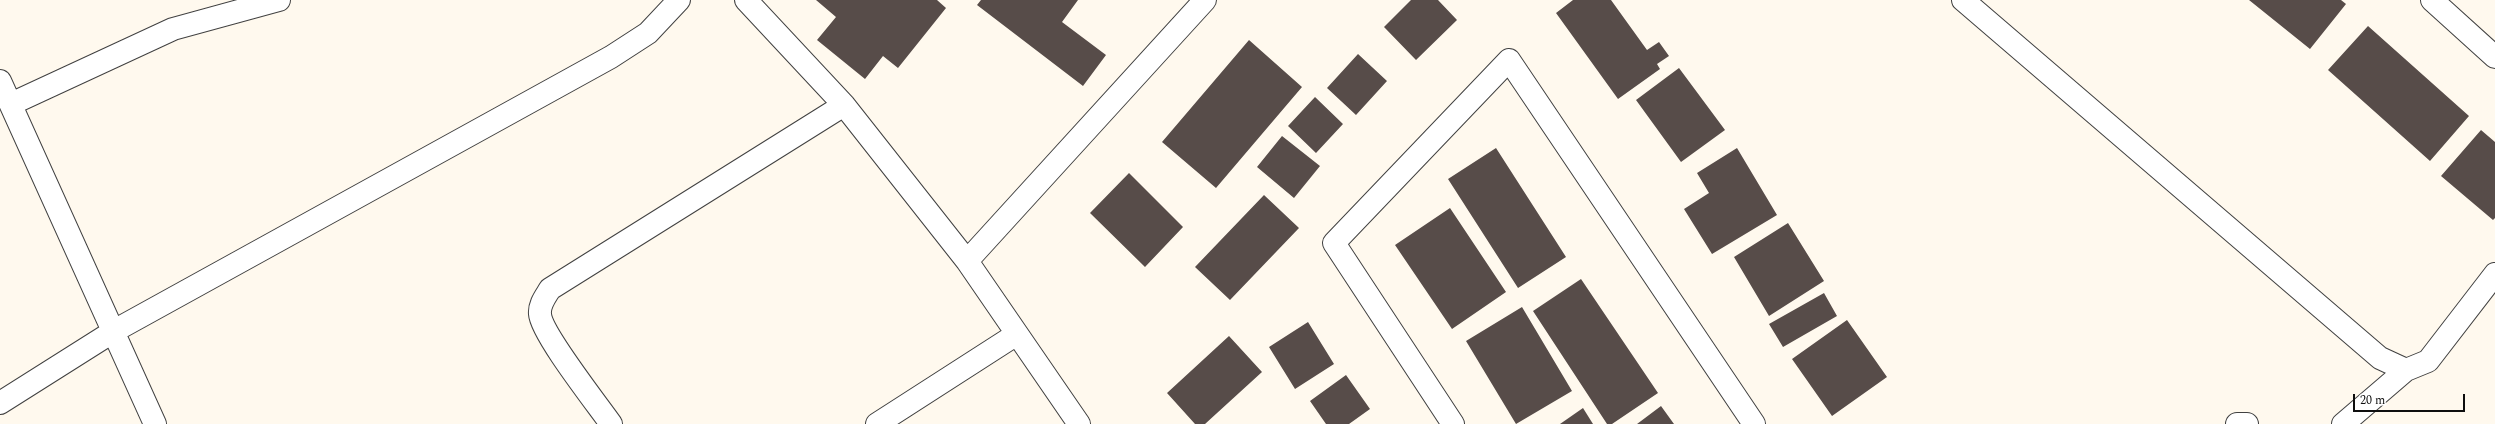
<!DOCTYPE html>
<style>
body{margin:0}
#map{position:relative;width:2495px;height:424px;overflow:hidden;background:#fff9ee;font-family:Spectral,serif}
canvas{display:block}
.scale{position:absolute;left:2353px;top:394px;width:112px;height:18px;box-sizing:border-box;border:2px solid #0e0e0e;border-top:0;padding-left:5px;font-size:12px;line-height:14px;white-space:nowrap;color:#0e0e0e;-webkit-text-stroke:3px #fff;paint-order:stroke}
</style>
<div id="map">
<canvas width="2495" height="424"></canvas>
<div class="scale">20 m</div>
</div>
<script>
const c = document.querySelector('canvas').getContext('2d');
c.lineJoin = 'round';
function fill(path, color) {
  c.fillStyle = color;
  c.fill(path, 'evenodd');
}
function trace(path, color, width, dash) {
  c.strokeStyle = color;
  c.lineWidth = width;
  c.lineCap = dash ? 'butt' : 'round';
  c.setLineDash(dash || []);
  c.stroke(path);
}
fill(new Path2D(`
 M816,0H937L946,8L898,68L883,56L865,79L817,40L836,17Z
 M981,0H1078L1062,22L1106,55L1083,86L977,5Z
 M1411,0H1438L1457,20L1416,60L1384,27Z
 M1573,0H1611L1647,50L1659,42L1669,56L1657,64L1660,69L1618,99L1556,13Z
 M2249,0H2341L2346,4L2310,49Z
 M2368,26L2469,116L2430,161L2328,70Z
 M1249,40L1302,87L1216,188L1162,142Z
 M1358,54L1387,81L1356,115L1327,88Z
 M1679,68L1725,130L1681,162L1636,100Z
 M1315,97L1343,124L1316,153L1288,126Z
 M2481,130L2495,142V218L2493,220L2441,176Z
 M1282,136L1320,166L1294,198L1257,167Z
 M1496,148L1566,257L1518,288L1448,179Z
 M1737,148L1777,215L1712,254L1684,209L1709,193L1697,173Z
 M1129,173L1183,227L1145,267L1090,213Z
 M1264,195L1299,228L1230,300L1195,267Z
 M1450,208L1506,292L1452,329L1395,245Z
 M1788,223L1824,281L1769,316L1734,257Z
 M1581,279L1658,393L1612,424H1607L1533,311Z
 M1824,293L1837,316L1783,347L1769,324Z
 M1522,307L1572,391L1516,424L1466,341Z
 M1847,320L1887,377L1832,416L1792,359Z
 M1308,322L1334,364L1295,389L1269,347Z
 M1229,336L1262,372L1205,424H1195L1167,393Z
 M1346,375L1370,409L1349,424H1326L1310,401Z
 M1661,406L1674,424H1637Z
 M1583,408L1593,424H1560Z`), '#574c49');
const minor = new Path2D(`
 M746,0L844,105L967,261L1079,424
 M1963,0L2380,358L2406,370L2428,361L2495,274
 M2432,0L2495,57
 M0,81L155,424
 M11,104L173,29L279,0
 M967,261L1205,0
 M0,403L114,331L611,57L648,33L679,0
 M611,424C597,404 541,333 540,314C539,304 546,296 550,289L844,105
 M877,424L1017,334
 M1453,424L1334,243L1509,60L1754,424
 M2237,424H2247
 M2343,424L2406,370`);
trace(minor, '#414141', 24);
trace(minor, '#fff', 22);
</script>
